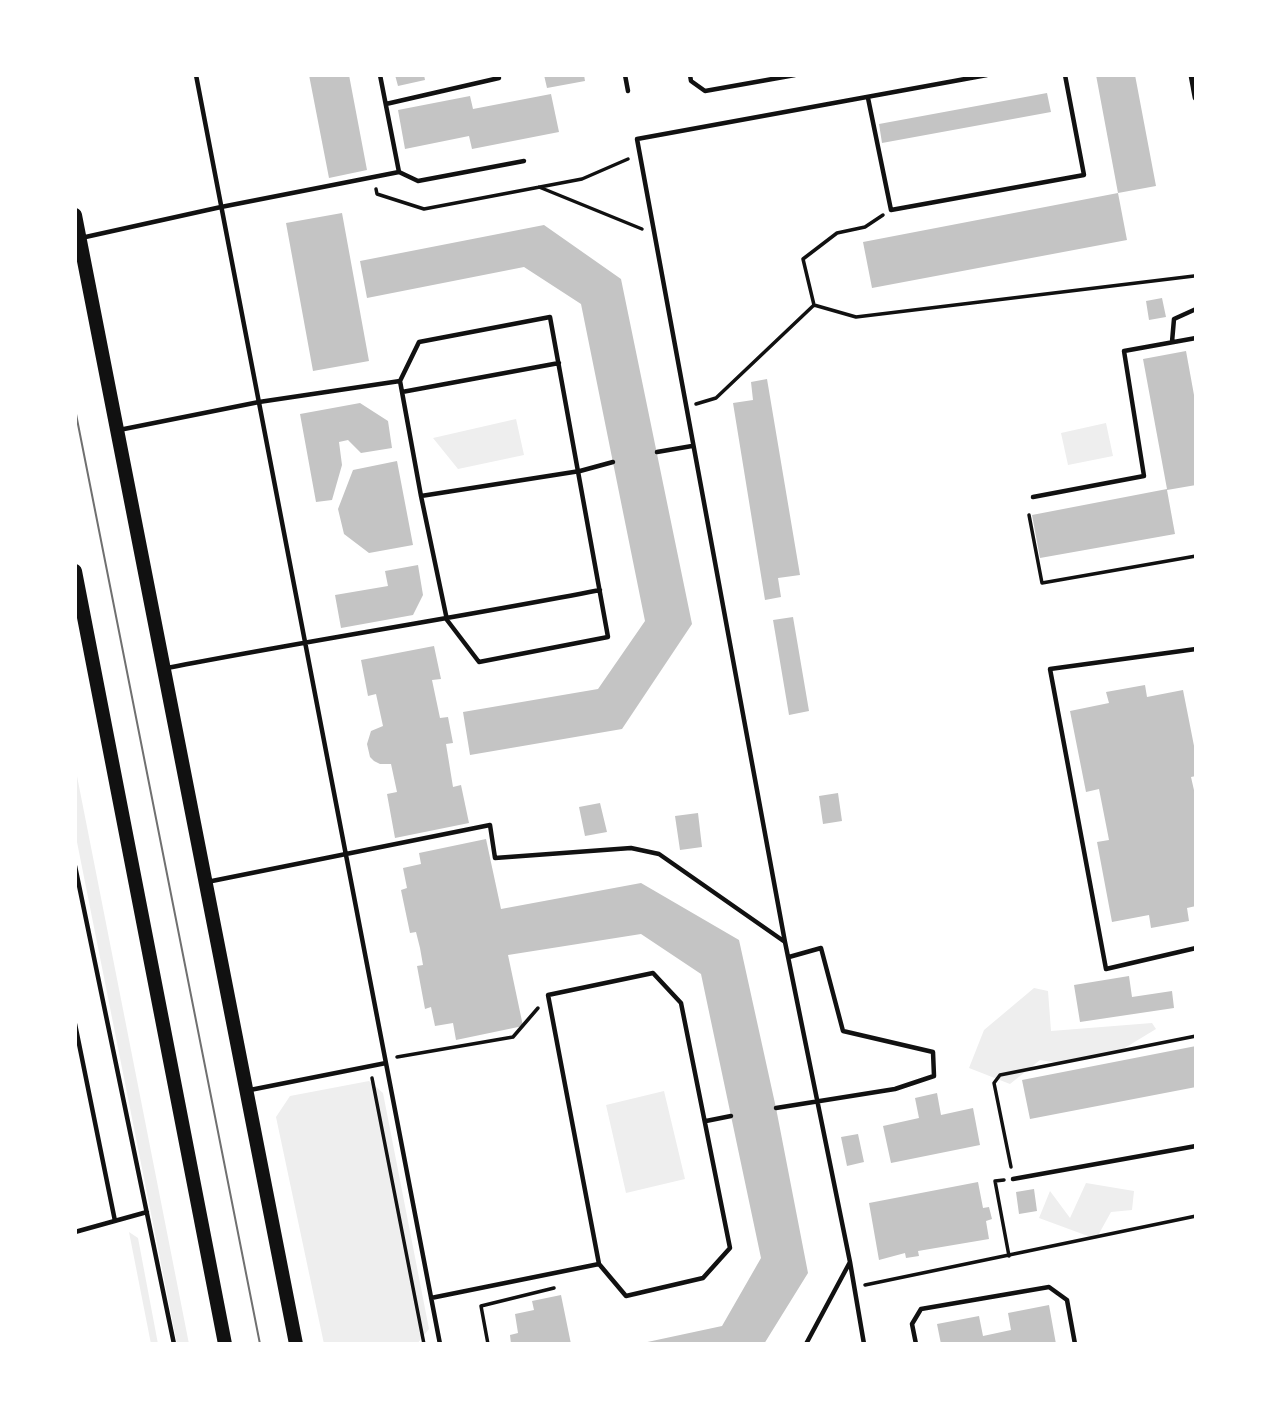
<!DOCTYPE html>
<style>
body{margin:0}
#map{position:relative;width:1271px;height:1419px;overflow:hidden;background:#fff;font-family:"Work Sans",sans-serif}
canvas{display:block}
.frame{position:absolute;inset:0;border:77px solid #fff;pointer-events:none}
</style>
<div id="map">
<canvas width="1271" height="1419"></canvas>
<div class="frame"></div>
</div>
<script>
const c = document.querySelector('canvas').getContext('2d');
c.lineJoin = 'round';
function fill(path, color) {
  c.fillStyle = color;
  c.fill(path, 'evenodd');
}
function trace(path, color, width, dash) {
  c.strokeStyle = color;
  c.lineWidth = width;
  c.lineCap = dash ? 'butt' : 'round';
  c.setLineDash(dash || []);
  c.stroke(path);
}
fill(new Path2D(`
 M516,419L524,455L458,469L433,438Z
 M1106,423L1113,456L1068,465L1061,433Z
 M75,766L189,1344H177L75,832Z
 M1034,988L1048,991L1051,1031L1152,1023L1156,1029L1123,1049L1064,1064L1040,1060L1010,1084L969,1068L984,1030Z
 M369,1081L383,1093L429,1329L417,1344H324L276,1117L290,1096Z
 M664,1091L685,1179L626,1193L606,1105Z
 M1086,1183L1134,1191L1132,1210L1111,1212L1096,1239L1039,1218L1050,1191L1070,1218Z
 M129,1232L138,1238L158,1344H151Z`), '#eee');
fill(new Path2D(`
 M309,75H349L367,170L329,178Z
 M395,75H424L425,80L398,86Z
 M544,75H584L585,81L547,88Z
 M1096,75H1135L1156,186L1118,193L1127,240L872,288L863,242L1118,193Z
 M1047,93L1051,112L882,143L879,124Z
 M551,94L559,132L472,149L469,136L405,149L398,110L470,96L473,109Z
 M342,213L369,361L313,371L286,223Z
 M544,225L621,279L692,624L622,729L470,755L463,712L598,689L645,621L581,304L524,267L367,298L360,261Z
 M1162,298L1166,317L1149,320L1146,301Z
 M1186,351L1196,406V485L1167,490L1175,534L1040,558L1032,515L1167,489L1143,359Z
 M767,379L800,575L778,578L781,597L765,600L733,403L753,400L751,382Z
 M360,403L388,421L392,448L361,453L348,440L339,442L342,465L332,500L316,502L300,414Z
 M397,461L413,545L369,553L344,534L338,509L353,470Z
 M418,565L423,595L413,615L341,628L335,595L388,586L385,571Z
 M793,617L809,711L789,715L773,620Z
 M434,646L441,679L432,680L440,718L448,717L453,743L446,744L453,787L461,785L469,823L395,838L387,794L397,792L391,764H380L374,761L370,757L367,744L371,731L383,726L376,694L368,696L361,660Z
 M1145,685L1147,697L1183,690L1196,756V776L1191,777L1196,799V906L1187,908L1189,921L1151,928L1149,915L1112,922L1097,842L1109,840L1099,789L1086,792L1070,711L1109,703L1106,692Z
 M838,793L842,821L823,824L819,796Z
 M600,803L607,832L585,836L579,807Z
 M698,813L702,847L680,850L675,816Z
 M486,839L501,909L641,883L739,940L776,1108L808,1273L764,1344H638L722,1326L761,1258L701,974L641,934L508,955L523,1026L456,1040L453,1023L435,1026L431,1007L425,1009L417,966L423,965L420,948L416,932L410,933L401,890L407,888L403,868L421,864L419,853Z
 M1129,976L1132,997L1172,991L1174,1008L1080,1022L1074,985Z
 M1196,1046V1087L1030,1119L1022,1080Z
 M937,1093L941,1115L973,1108L980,1145L891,1163L883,1126L919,1118L915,1098Z
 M858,1134L864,1162L847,1166L841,1137Z
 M978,1182L983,1208L989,1207L992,1219L986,1221L989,1239L918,1251L919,1256L906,1258L905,1253L879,1260L869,1203Z
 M1034,1189L1037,1211L1019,1214L1016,1192Z
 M561,1295L571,1344H511L510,1335L518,1333L515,1314L534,1310L532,1301Z
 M1049,1305L1056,1344H941L937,1324L979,1316L983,1336L1011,1330L1008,1313Z`), '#c4c4c4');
trace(new Path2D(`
 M539,187L642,229
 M376,189L377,194L424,209L582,179L628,159
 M814,305L856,317L1194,276
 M696,404L716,398L814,305L803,259L837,233L865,227L883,215
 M1029,515L1042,583L1196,556
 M397,1057L513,1037L538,1008
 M372,1078L424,1344
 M1011,1167L994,1083L1000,1075L1196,1036
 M1004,1180L995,1181L1009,1256
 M865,1285L1196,1216
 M488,1344L481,1306L554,1288`), '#111', 3.5);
trace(new Path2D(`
 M196,75L440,1344
 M380,75L399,172
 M625,75L628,91
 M690,75L691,81L705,91L795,75
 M868,98L891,210L1084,175L1065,75
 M386,104L499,78
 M81,238L221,207L399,172L418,181L524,161
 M550,317L608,637L479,662L447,620L421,496L400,381L419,342Z
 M1172,342L1174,319L1196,309
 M402,392L559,363
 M119,430L259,402L400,381
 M657,452L692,446
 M421,496L580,471L613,462
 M1033,497L1144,476L1124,351L1196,338
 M1196,649L1050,669L1106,969L1196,948
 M167,668C311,640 456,618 600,590
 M75,866L174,1344
 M207,882L490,825L495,858L631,848L659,854L785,942
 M75,1024L115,1221
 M250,1090L386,1063
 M776,1108L895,1089L934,1076L933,1052L843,1031L821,948L789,957
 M706,1121L731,1116
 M1013,1179L1196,1146
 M75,1232L147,1212
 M850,1262L864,1344
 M431,1298L599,1264L626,1296L703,1278L730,1248L681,1003L653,973L548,995L599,1264
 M806,1344L850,1262L785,942L637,139L987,75
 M916,1344L912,1324L921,1309L1049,1287L1067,1300L1075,1344`), '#111', 4.5);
trace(new Path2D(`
 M1192,75L1196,97`), '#111', 7);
trace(new Path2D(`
 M75,215L296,1344
 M75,571L225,1344`), '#111', 14);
trace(new Path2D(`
 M75,409L260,1344`), '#707070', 2);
</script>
